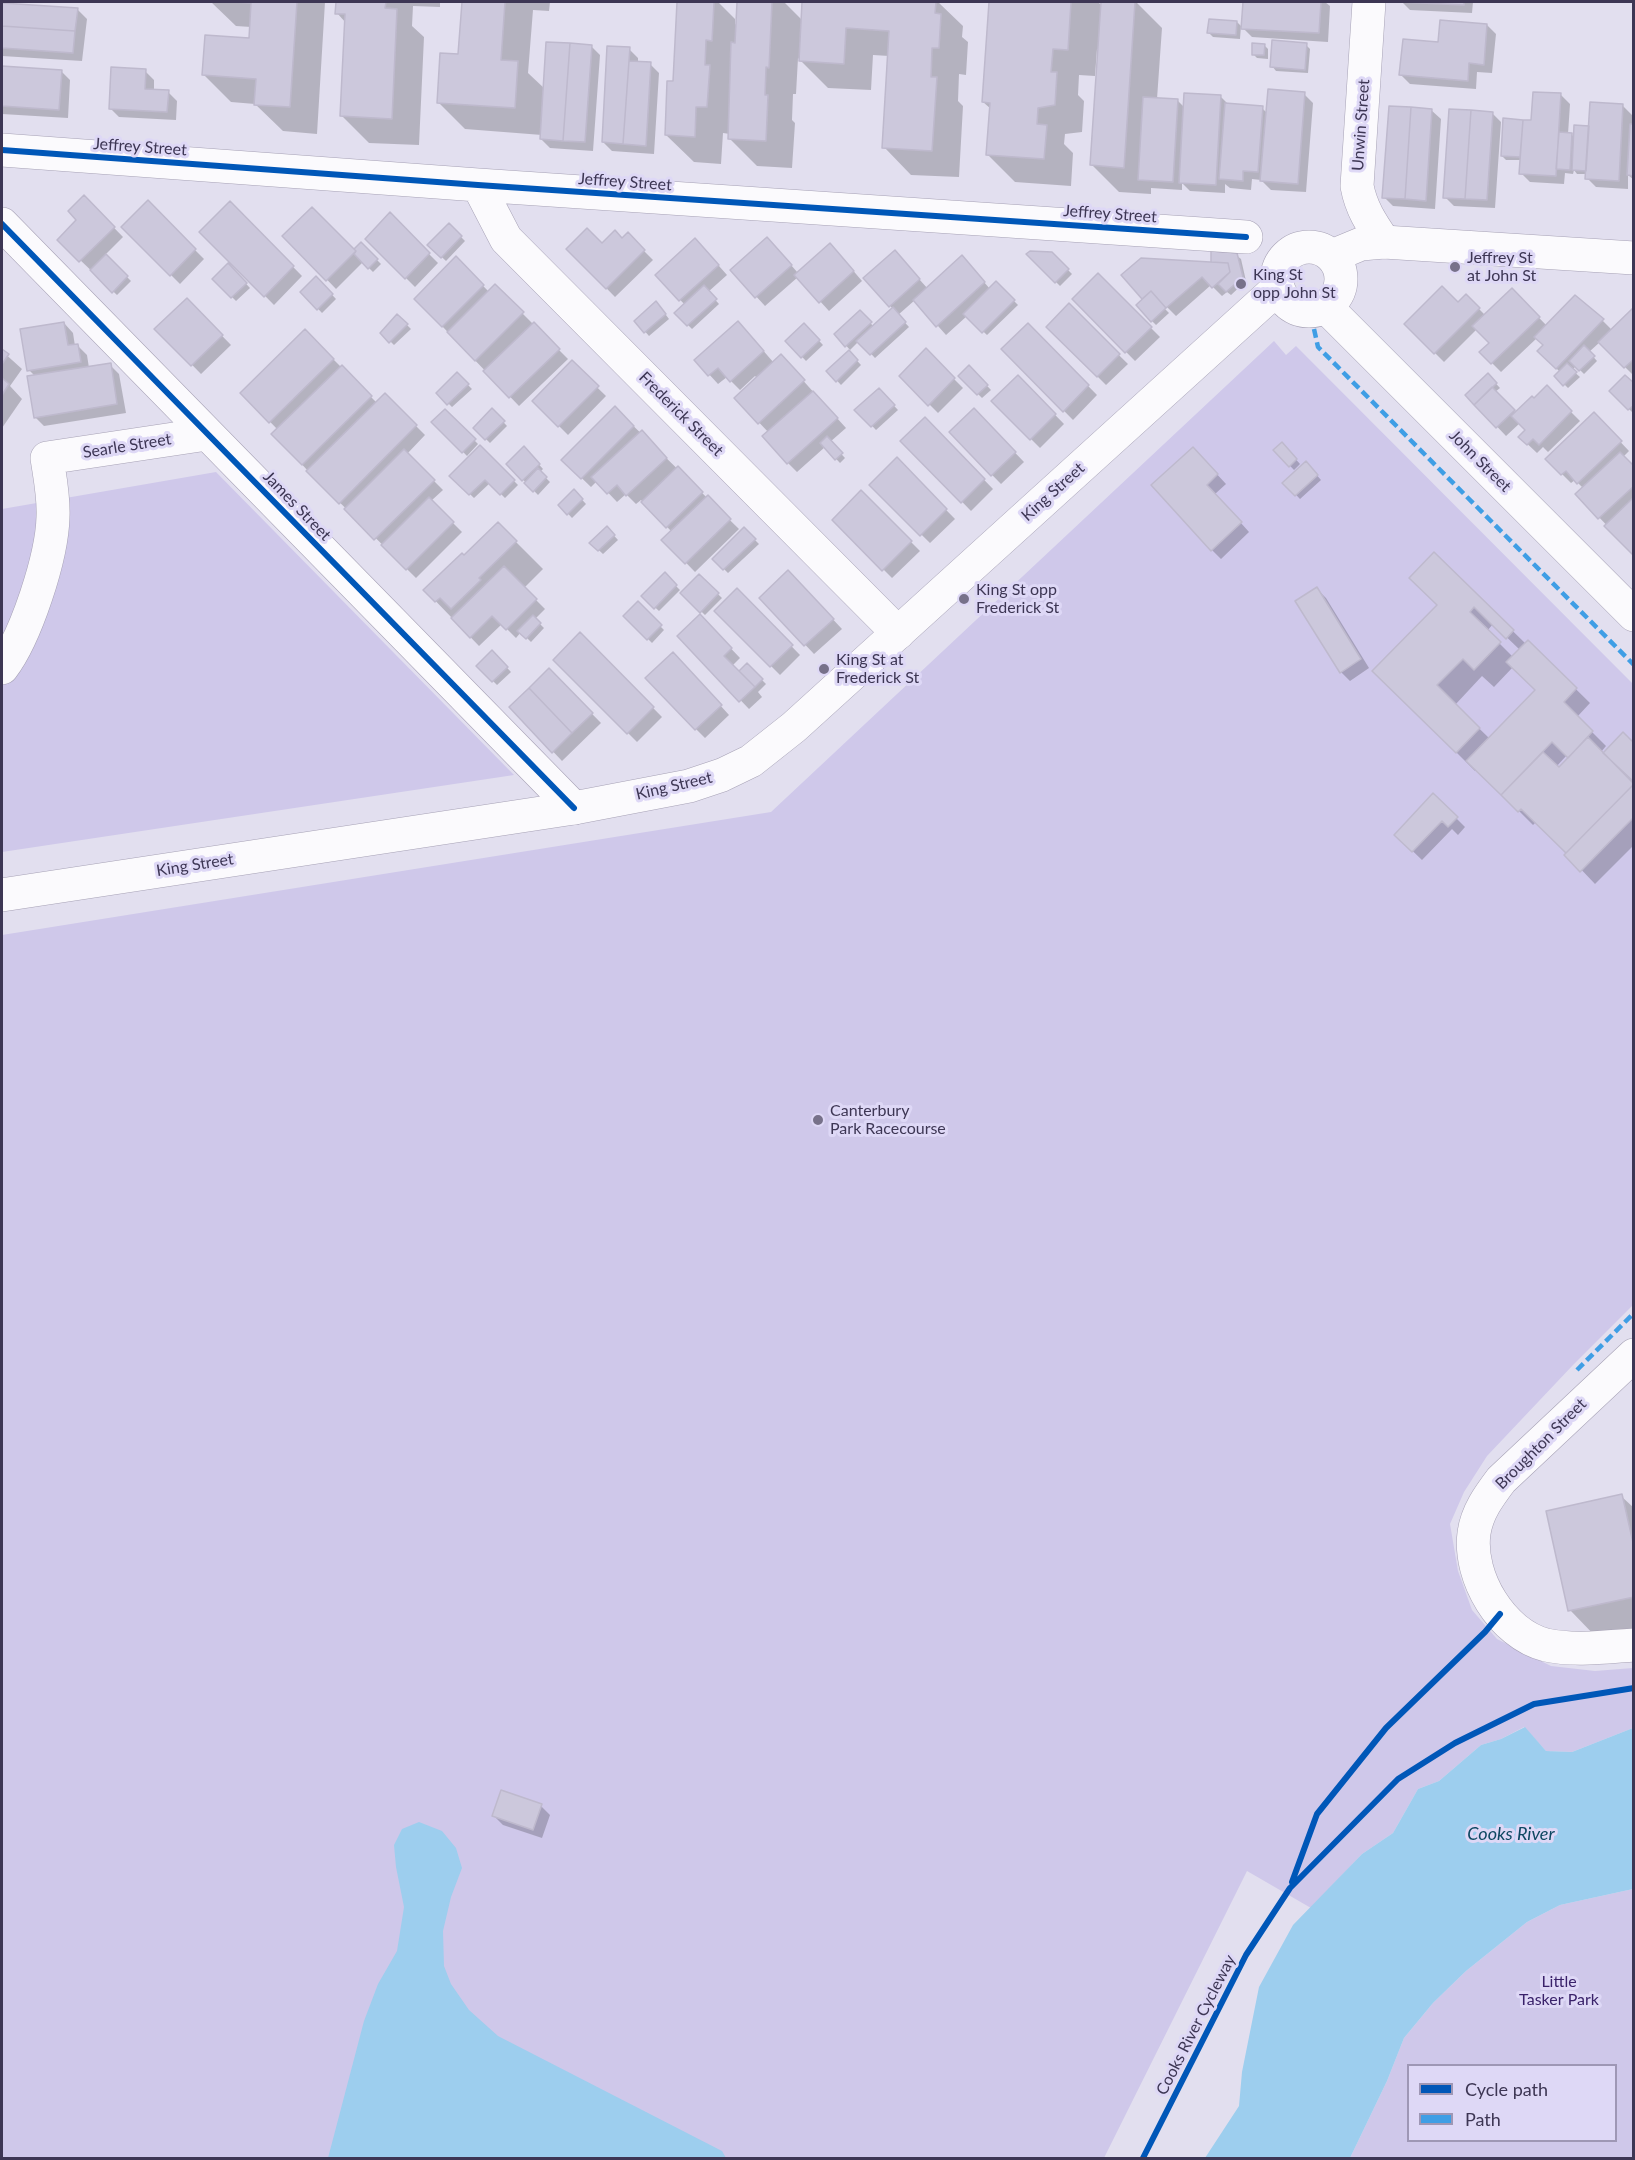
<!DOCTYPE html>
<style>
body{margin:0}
#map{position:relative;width:1635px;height:2160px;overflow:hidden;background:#e2dfef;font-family:Lato,sans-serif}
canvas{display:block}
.frame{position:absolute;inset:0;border:3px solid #3d3654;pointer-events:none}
.legend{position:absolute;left:1407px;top:2064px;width:210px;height:78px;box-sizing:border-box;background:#ded8f6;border:2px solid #9e97b5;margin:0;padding:8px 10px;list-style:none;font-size:18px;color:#3d3654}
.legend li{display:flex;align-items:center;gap:12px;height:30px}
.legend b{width:30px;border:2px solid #9e97b5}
</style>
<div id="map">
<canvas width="1635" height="2160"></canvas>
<div class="frame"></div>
<ul class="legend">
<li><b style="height:8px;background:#0057b8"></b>Cycle path</li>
<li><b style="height:8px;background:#3f9ee5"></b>Path</li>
</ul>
</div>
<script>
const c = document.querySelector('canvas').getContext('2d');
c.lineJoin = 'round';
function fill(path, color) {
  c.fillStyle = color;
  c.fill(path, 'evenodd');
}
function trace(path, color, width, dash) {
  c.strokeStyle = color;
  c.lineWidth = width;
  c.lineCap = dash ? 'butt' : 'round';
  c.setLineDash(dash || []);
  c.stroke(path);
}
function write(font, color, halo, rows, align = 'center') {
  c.font = font + ' Lato,sans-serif';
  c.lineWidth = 6;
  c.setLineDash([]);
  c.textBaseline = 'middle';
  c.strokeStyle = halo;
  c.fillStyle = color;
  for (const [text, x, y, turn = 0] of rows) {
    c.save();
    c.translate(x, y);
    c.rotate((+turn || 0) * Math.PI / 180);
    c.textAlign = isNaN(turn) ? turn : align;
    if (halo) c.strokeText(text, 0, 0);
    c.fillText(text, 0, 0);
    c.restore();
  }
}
fill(new Path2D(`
 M1274,341L1286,355L1296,346L1633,684V1305L1573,1365L1487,1456L1464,1492L1450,1524L1458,1571L1472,1610L1497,1639L1551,1666L1595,1671L1633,1668V1728L1572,1752L1546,1751L1524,1727L1501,1739L1481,1745L1439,1781L1418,1789L1393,1833L1362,1854L1311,1908L1247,1871L1104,2158H2V935L771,812Z
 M216,472L514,775L2,852V509Z
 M1633,1889V2158H1350L1387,2081L1404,2038L1433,2003L1466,1971L1527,1922L1560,1905ZM1408,2066H1616V2140H1408Z`), '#cfc8ea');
fill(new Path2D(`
 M1525,1727L1546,1751L1572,1752L1633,1728V1889L1560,1905L1527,1922L1466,1971L1433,2003L1404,2038L1387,2081L1350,2158H1205L1239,2106L1242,2072L1259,1987L1293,1925L1362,1854L1393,1833L1418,1789L1439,1781L1481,1745L1501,1739Z
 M419,1822L442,1831L456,1848L462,1868L451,1897L443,1931L444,1966L451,1984L469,2010L498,2036L722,2151L726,2158H328L364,2021L378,1984L397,1951L404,1907L396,1867L394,1845L402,1829Z`), '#9dceee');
fill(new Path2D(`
 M211,2H325L317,134L283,131L255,104L231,102L204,75L250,39L251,27L236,26Z
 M337,2H440V7L413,6L412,26L424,37L419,145L369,143L342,116L346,23L337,13Z
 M463,2H550L549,11L533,10L528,73L545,89L591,46L600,55L593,151L550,148L541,139L542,135L465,129L438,102L459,56Z
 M678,2H718L735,19V24L738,27L739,2H784L802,20L803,2H938L963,26L962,37L968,42L966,75L959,74L958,101L963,106L959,177L911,175L884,147L889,56L873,55L871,90L828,88L798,58L796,94H793L792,120L795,123L792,168L757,166L729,138L730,134L723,133L721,164L694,162L666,135L675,83Z
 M990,2H1098L1102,6L1103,2H1136L1162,28L1157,99L1177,100L1185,108L1221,97L1229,105L1262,108L1267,113L1304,94L1313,103L1306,192L1271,190L1261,180L1252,179L1251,190L1230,188L1225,184V193L1190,191L1182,183V190L1151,188V194L1119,192L1092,165L1100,49H1097L1095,76L1079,75L1078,95L1084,101L1082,132L1065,134L1064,144L1073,153L1071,186L1015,182L987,154L991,109L983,102Z
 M1245,2H1325L1330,6L1328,42L1252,37L1243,28Z
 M1402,2H1473L1472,13L1410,10Z
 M2,5L78,10L87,19L82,61L2,56Z
 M1237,22L1241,26L1240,39L1213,37L1209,33Z
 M1487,25L1496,34L1492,73L1477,72L1476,89L1410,84L1401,75L1439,44Z
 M1264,45L1268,49V59L1257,58L1253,54Z
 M1306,45L1310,49L1308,73L1276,71L1272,66Z
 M629,49L638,58V63L650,64L659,73L654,154L612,151L603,142Z
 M2,67L61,71L70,80L68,118L2,114Z
 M145,71L154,80V91L168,92L177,101L176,120L119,117L110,108Z
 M1561,95L1570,104L1568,134L1572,135L1575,138L1623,106L1632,115L1634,180L1628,175V189L1596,187L1587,178V174H1577L1574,170L1573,174L1565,173L1564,184L1530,182L1521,173L1522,160H1506L1502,156L1504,119L1533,122Z
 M1431,110L1441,119L1435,209L1393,206L1384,197Z
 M1492,113L1501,122L1495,208L1454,206L1445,197Z
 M84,197L123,237L105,255L131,281L117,295L59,240L78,220Z
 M148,203L204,259L180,284L123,227Z
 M230,203L302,276L274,305L202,232Z
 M390,215L438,263L415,287L367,239Z
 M449,225L465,241L446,261L429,245Z
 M628,235L653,260L615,297L568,249L602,245L622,240Z
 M285,236L354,251L365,248L381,264L373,272L363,262L336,289Z
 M776,248L798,273L839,254L862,281L829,311L798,277L765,306L732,270Z
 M704,249L727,275L708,292L719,304L692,329L676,313L685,305L657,275Z
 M1213,253L1236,255L1241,259L1246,281L1231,295L1227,292L1222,296L1211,285L1176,316L1167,307L1165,309L1169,313L1156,325L1152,321L1144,299L1123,275L1212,264Z
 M1028,254H1052L1072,274L1060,286Z
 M456,258L489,292L495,286L568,359L519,406L416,299Z
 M903,261L928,289L971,267L990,289L996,283L1018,305L987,335L967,316L946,335L915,300L898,315L909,327L875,358L859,341L850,350L836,334L860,312L874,327L893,309L865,278Z
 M228,265L250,288L236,301L214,279Z
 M1098,275L1160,337L1135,361L1074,299Z
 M316,278L336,299L322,313L302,292Z
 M1512,290L1547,326L1602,320L1612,330L1634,309V376L1600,342L1589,352L1597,361L1584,374L1576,366L1572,370L1580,377L1568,388L1556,376L1560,372L1539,351L1545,345L1537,338L1501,372L1481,352L1491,343L1477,329L1444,362L1406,324L1458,304L1466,296L1485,315Z
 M187,300L231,345L201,374L157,329Z
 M1069,306L1128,364L1106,385L1048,327Z
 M660,307L669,319L649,336L636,321Z
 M398,316L411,329L394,345L382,333Z
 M64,323L73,333L75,346H78L87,355L89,368L110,365L119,374L126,413L44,426L35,417V376L29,370Z
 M804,325L823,345L806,361L787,341Z
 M1028,325L1097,395L1073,420L1003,349Z
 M305,331L377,403L385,395L425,435L407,454L443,490L431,501L462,532L416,578L308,471L274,434L278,430L242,393Z
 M747,332L774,363L789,365L846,428L830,442L845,458L840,463L825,447L797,472L788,463L769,433L736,398L757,378L755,376L740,390L727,377L718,384L696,360Z
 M2,351L22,369L10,386L22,399L2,428Z
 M926,351L963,388L938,413L901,376Z
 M849,352L861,365L841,385L828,371Z
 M572,363L606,396L568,435L534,401Z
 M969,367L991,390L982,398L960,376Z
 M457,374L472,389L452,407L438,393Z
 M1488,375L1500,388L1495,392L1516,413L1547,388L1580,421L1548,452L1543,447L1537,453L1520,437L1527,431L1520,423L1506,436L1467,395Z
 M1018,377L1064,424L1040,448L993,401Z
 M1634,385V413H1633L1611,391Z
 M879,390L898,410L876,430L857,410Z
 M615,408L739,529L695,572L664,540L672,532L641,500L636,504L626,494L617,502L597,481L591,487L563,460Z
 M492,410L507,426L490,443L475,428Z
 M974,410L1024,462L1001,484L951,433Z
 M445,411L478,444L467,456L434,422Z
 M1594,414L1629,451L1623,457L1634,468V554L1577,494L1583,488L1575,480L1571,483L1547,459Z
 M925,419L993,489L971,511L903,441Z
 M1282,444L1300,464L1294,470L1275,450Z
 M480,447L518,485L505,498L490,483L474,498L451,476Z
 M524,448L543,469L540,472L550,482L538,495L508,464Z
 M1202,458L1226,484L1215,494L1249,532L1221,559L1212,550Z
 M897,460L955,519L930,543L871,485Z
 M1306,463L1321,480L1300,499L1285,483Z
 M574,491L586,504L572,518L560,505Z
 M861,492L920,551L892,578L834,520Z
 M498,524L543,569L524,588L545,609L535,619L544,628L531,642L521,632L516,638L502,624L479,646L425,590Z
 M607,528L618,540L603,554L591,543Z
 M744,529L759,544L728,573L714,559Z
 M1434,554L1526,644L1528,642L1590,703L1577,717L1606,746L1601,752L1603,755L1634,745V845L1595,884L1536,822L1533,825L1477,769L1475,771L1375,671L1438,605ZM1493,624L1520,650L1513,657L1487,631ZM1513,667L1537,690L1490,739L1455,705L1482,676L1494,687ZM1567,755L1570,758L1559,769L1556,767Z
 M665,575L680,590L659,611L643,596Z
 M699,576L722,598L705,615L682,593Z
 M797,581L842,629L814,654L761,598Z
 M1317,589L1326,598L1369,668L1350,681L1341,672Z
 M737,590L800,655L780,675L716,611Z
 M638,604L664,630L652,643L625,616Z
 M700,616L740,658L732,666L739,673L747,665L766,684L758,692L762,697L749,709L679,636Z
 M580,634L662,717L637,742L555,660Z
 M492,652L511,672L497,685L478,666Z
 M682,663L729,715L705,738L696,729Z
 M549,670L601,723L562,761L511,707Z
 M1433,795L1465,827L1458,835L1452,829L1422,860L1396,835Z
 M1621,1496L1634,1508V1629L1597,1638L1570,1610Z
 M541,1806L550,1815L542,1838L503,1825L494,1816Z`), '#0003');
const building = new Path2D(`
 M234,2H297L290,107L254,105L256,79L202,75L205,35L249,38L251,3Z
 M336,2H386L385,8L397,9L392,119L340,116L345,14H335Z
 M462,2H505L501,60L518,61L515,108L437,103L440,53L458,54Z
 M677,2H714L712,41L706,40L705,65H710L707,107H696L695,137L665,135L667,81H673Z
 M737,2H772L769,68L766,67L765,95H768L766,141L728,139L731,42L735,43Z
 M802,2H936L935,13L941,14L939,48H932L931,77H937L932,151L882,148L889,31L846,28L844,64L799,61Z
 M989,2H1071L1068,50L1053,49L1051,72H1057L1055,105L1038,108L1037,124L1047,125L1044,159L986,155L990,103L982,102Z
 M1101,2H1135L1124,168L1090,165Z
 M1243,2H1321L1319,33L1241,29Z
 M1401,2H1464V5Z
 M2,3L78,8L75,31L2,26Z
 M1209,19L1237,21L1236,35L1207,33Z
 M1440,20L1487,24L1484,65L1469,63L1468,81L1399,75L1403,39L1438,42Z
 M2,26L75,31L73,53L2,48Z
 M1272,40L1307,43L1305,70L1270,67Z
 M546,42L570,43L563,141L540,139Z
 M570,43L592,45L585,142L563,141Z
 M1252,43L1265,44L1264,55H1252Z
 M607,46L630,47L623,144L602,142Z
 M629,61L651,62L646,146L623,144Z
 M2,66L62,70L59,110L2,106Z
 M111,67L146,69L145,89L169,90L167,112L109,109Z
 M1268,89L1305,92L1298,184L1260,181Z
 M1533,92L1561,93L1556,176L1519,174L1523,120H1531Z
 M1184,93L1221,95L1216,185L1179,183Z
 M1143,97L1178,99L1173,182L1138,180Z
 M1590,102L1623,104L1619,181L1585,179Z
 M1225,103L1263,106L1258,172L1243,171V181L1219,179Z
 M1389,106L1411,107L1405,199L1382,198Z
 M1411,107L1432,109L1426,201L1405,199Z
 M1449,109L1471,110L1465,199L1443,198Z
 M1471,110L1493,112L1487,200L1465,199Z
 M1503,118L1523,120L1520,157L1501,156Z
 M1630,124H1634V176L1627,175Z
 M1574,125L1589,126L1586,171L1572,170Z
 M1559,132L1572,133L1570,170L1556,169Z
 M84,195L115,227L79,262L57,240L76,220L68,211Z
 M148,200L196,249L170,276L121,227Z
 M230,201L294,266L264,297L199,232Z
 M312,207L356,251L326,281L282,236Z
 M390,212L430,253L405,279L365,239Z
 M449,223L462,236L441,258L427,245Z
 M587,228L602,243L615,230L622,238L628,232L645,250L606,289L566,249Z
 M767,237L792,265L755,298L730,270Z
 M695,238L719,265L679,301L655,275Z
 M361,242L378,259L368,269L354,254L356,251L354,249Z
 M830,243L854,271L819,303L794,275Z
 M895,250L920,279L889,307L863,278Z
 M1030,251L1052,252L1069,269L1055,283L1026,254Z
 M1211,251L1237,253L1243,277L1226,292L1218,284L1230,272L1228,263L1211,262Z
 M106,254L128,276L112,293L90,270Z
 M962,255L985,282L936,327L913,300Z
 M456,256L484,285L442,327L414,299Z
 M1141,258L1228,263L1230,272L1212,288L1202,277L1166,308L1151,291L1142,299L1121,275Z
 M228,263L247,283L231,298L212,279Z
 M1098,273L1152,327L1125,353L1072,299Z
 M316,276L333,294L317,310L300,292Z
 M996,281L1015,300L982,333L963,314Z
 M495,284L524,312L475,361L447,332Z
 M704,285L717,299L687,326L674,313Z
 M1442,286L1458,302L1466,294L1480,308L1434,354L1404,324Z
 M1512,288L1540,317L1491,364L1479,352L1489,343L1472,326Z
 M1151,291L1166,308L1151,322L1136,305Z
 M1575,295L1604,319L1556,369L1537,351L1543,345L1534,337Z
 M187,298L223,335L191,366L154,329Z
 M656,301L666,314L644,333L634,321Z
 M1069,303L1120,354L1097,377L1046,327Z
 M893,307L906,322L870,355L856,341Z
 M1634,307V359L1624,368L1598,342Z
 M860,310L872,322L845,347L834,334Z
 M397,314L408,324L389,343L380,333Z
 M738,321L764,351L730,382L718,368L708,376L694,360Z
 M64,322L68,345L78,344L81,362L27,371L20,329Z
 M534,322L560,349L509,398L483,371Z
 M804,323L820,340L801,358L785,341Z
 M1028,323L1089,385L1063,412L1001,349Z
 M305,329L334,359L269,423L240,393Z
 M1584,345L1595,356L1579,371L1569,361Z
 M926,348L955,378L928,406L899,376Z
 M2,349L9,354L2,364Z
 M849,350L858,360L836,382L826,371Z
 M781,354L805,380L758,424L734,398Z
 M572,360L599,386L558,427L532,401Z
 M111,363L117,404L34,418L27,376Z
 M1567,363L1577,372L1563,386L1554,376Z
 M342,365L372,396L302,465L271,434Z
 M969,365L988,385L977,395L958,376Z
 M457,372L469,384L447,405L436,393Z
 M1488,373L1497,383L1474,405L1465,395Z
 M1018,375L1056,414L1030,440L991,401Z
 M1625,375L1634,383V405L1628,410L1609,391Z
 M2,378L9,384L2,395Z
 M1547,385L1572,411L1539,445L1533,439L1527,445L1518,437L1525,430L1511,416L1532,396L1534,398Z
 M1492,387L1515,410L1496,428L1474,405Z
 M879,388L895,405L871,427L854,410Z
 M813,391L838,418L787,464L762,436Z
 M385,393L417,425L339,504L306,471Z
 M615,406L634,426L581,479L561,460Z
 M492,408L505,421L485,440L473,428Z
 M974,408L1016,452L991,476L949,432Z
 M445,409L476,439L462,453L431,422Z
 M1594,412L1622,441L1577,484L1566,471L1561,475L1545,459Z
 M925,417L985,479L961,503L900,441Z
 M642,430L667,458L626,496L617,485L607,494L591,477Z
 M827,436L843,453L835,460L820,443Z
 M1282,442L1297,459L1289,467L1273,450Z
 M480,445L515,480L500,495L485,480L469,495L449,476Z
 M524,446L540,464L522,481L506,464Z
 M1193,447L1218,474L1207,485L1242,522L1211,551L1151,485Z
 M404,449L435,480L374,540L344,509Z
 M1620,452L1634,466V486L1598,519L1575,494Z
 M897,457L947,509L920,536L869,485Z
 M1306,461L1318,475L1295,496L1282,483Z
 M678,466L703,492L666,528L641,502Z
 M538,468L547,477L533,492L524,483Z
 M574,489L583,499L567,515L558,505Z
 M861,490L912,541L882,571L832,520Z
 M708,495L731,519L685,564L661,540Z
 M429,497L454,522L406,570L381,545Z
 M1634,497V553L1632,554L1604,526Z
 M498,522L517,541L479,578L481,580L451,609L440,598L435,602L423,590L462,553L464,555Z
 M607,526L615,535L598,551L589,543Z
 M744,527L756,539L723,570L712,559Z
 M1434,552L1514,630L1506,639L1474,607L1470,612L1501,642L1474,670L1463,659L1437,685L1480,728L1456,753L1372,671L1437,605L1409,578Z
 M504,566L537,599L506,630L492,616L470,638L451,618Z
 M788,570L834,619L804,646L759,598Z
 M665,572L677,585L654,609L641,596Z
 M699,574L719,593L700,613L680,593Z
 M1317,587L1361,659L1340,673L1295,601Z
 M737,588L793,645L770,667L714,611Z
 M638,601L662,625L647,640L623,616Z
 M700,614L732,648L724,656L755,687L739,702L677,636Z
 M533,615L541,623L526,639L517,631Z
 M580,632L654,707L627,734L553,660Z
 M1528,640L1577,688L1564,702L1593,731L1568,758L1552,742L1501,795L1466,761L1535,690L1506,662Z
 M492,650L508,667L492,682L476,666Z
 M673,652L722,705L695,730L645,678Z
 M747,663L763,679L755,687L739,671Z
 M549,668L593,713L572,733L529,688Z
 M529,688L572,733L552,753L509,707Z
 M1623,732L1634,743V782L1603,753Z
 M1588,737L1634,784L1566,853L1521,809L1518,812L1501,795L1543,752L1559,767Z
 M1634,784V817L1580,872L1564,855Z
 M1433,793L1458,817L1448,827L1442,821L1412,852L1394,835Z
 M1622,1494L1634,1547V1597L1568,1611L1546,1511Z
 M501,1790L542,1804L533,1830L492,1816Z`);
fill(building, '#ccc8dc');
trace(building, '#beb9cd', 1.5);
const minor = new Path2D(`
 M1369,2L1357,186C1361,208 1371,223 1384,242
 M2,150L478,185L1246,237
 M478,185L506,239L898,633
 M2,224L574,808
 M1326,307L1634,615
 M2,668C26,637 52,557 53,517C54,497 50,478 47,458L207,434
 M1634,1355L1501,1480C1489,1496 1477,1512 1474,1533C1468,1577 1502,1634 1546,1645C1574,1651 1605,1647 1634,1645`);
const major = new Path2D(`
 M1277 279a32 32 0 1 1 64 0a32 32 0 1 1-64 0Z
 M1332,256L1361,244L1384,242L1634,258
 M2,895L574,808L689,786L722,775L751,761L794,727L1278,288`);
trace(minor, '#a6a1b5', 34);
trace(major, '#a6a1b5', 34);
trace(minor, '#fbfafd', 33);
trace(major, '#fbfafd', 33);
trace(new Path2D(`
 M1314,329L1318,347L1634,665
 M1577,1370L1634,1313`), '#3f9ee5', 4.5, [9, 4.5]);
trace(new Path2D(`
 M2,150L478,185L1246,237
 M2,224L574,808
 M1292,1882L1317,1814L1386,1728L1485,1632L1500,1614
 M1143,2158L1246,1955L1290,1888L1398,1779L1455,1743L1534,1704L1634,1688`), '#0057b8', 6);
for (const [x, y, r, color] of [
 [1455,267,6,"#77718a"],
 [1241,284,6,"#77718a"],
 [964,599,6,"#77718a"],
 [824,669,6,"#77718a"],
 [818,1120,6,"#77718a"]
]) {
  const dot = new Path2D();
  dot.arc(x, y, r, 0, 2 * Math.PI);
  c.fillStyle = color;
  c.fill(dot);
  trace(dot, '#ded8f6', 2);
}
write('16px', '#3d3654', '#ded8f6', [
 ["Unwin Street",1361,125,-86],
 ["Jeffrey Street",140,147,4],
 ["Jeffrey Street",625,182,4],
 ["Jeffrey Street",1110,214,4],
 ["Frederick Street",681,414,45],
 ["Searle Street",127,446,-9],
 ["John Street",1480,461,45],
 ["King Street",1053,492,-42],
 ["James Street",297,506,46],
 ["King Street",674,786,-13],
 ["King Street",195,865,-9],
 ["Broughton Street",1541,1444,-45],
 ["Cooks River Cycleway",1196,2025,-63]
]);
write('16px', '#3d3654', '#ded8f6', [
 ["Jeffrey St",1467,258],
 ["at John St",1467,276],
 ["King St",1253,275],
 ["opp John St",1253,293],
 ["King St opp",976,590],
 ["Frederick St",976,608],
 ["King St at",836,660],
 ["Frederick St",836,678],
 ["Canterbury",830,1111],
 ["Park Racecourse",830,1129]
], 'left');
write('16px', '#3a226a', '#ded8f6', [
 ["Little",1559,1982],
 ["Tasker Park",1559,2000]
]);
write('italic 18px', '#0e4862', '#ded8f6', [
 ["Cooks River",1511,1834]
]);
</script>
